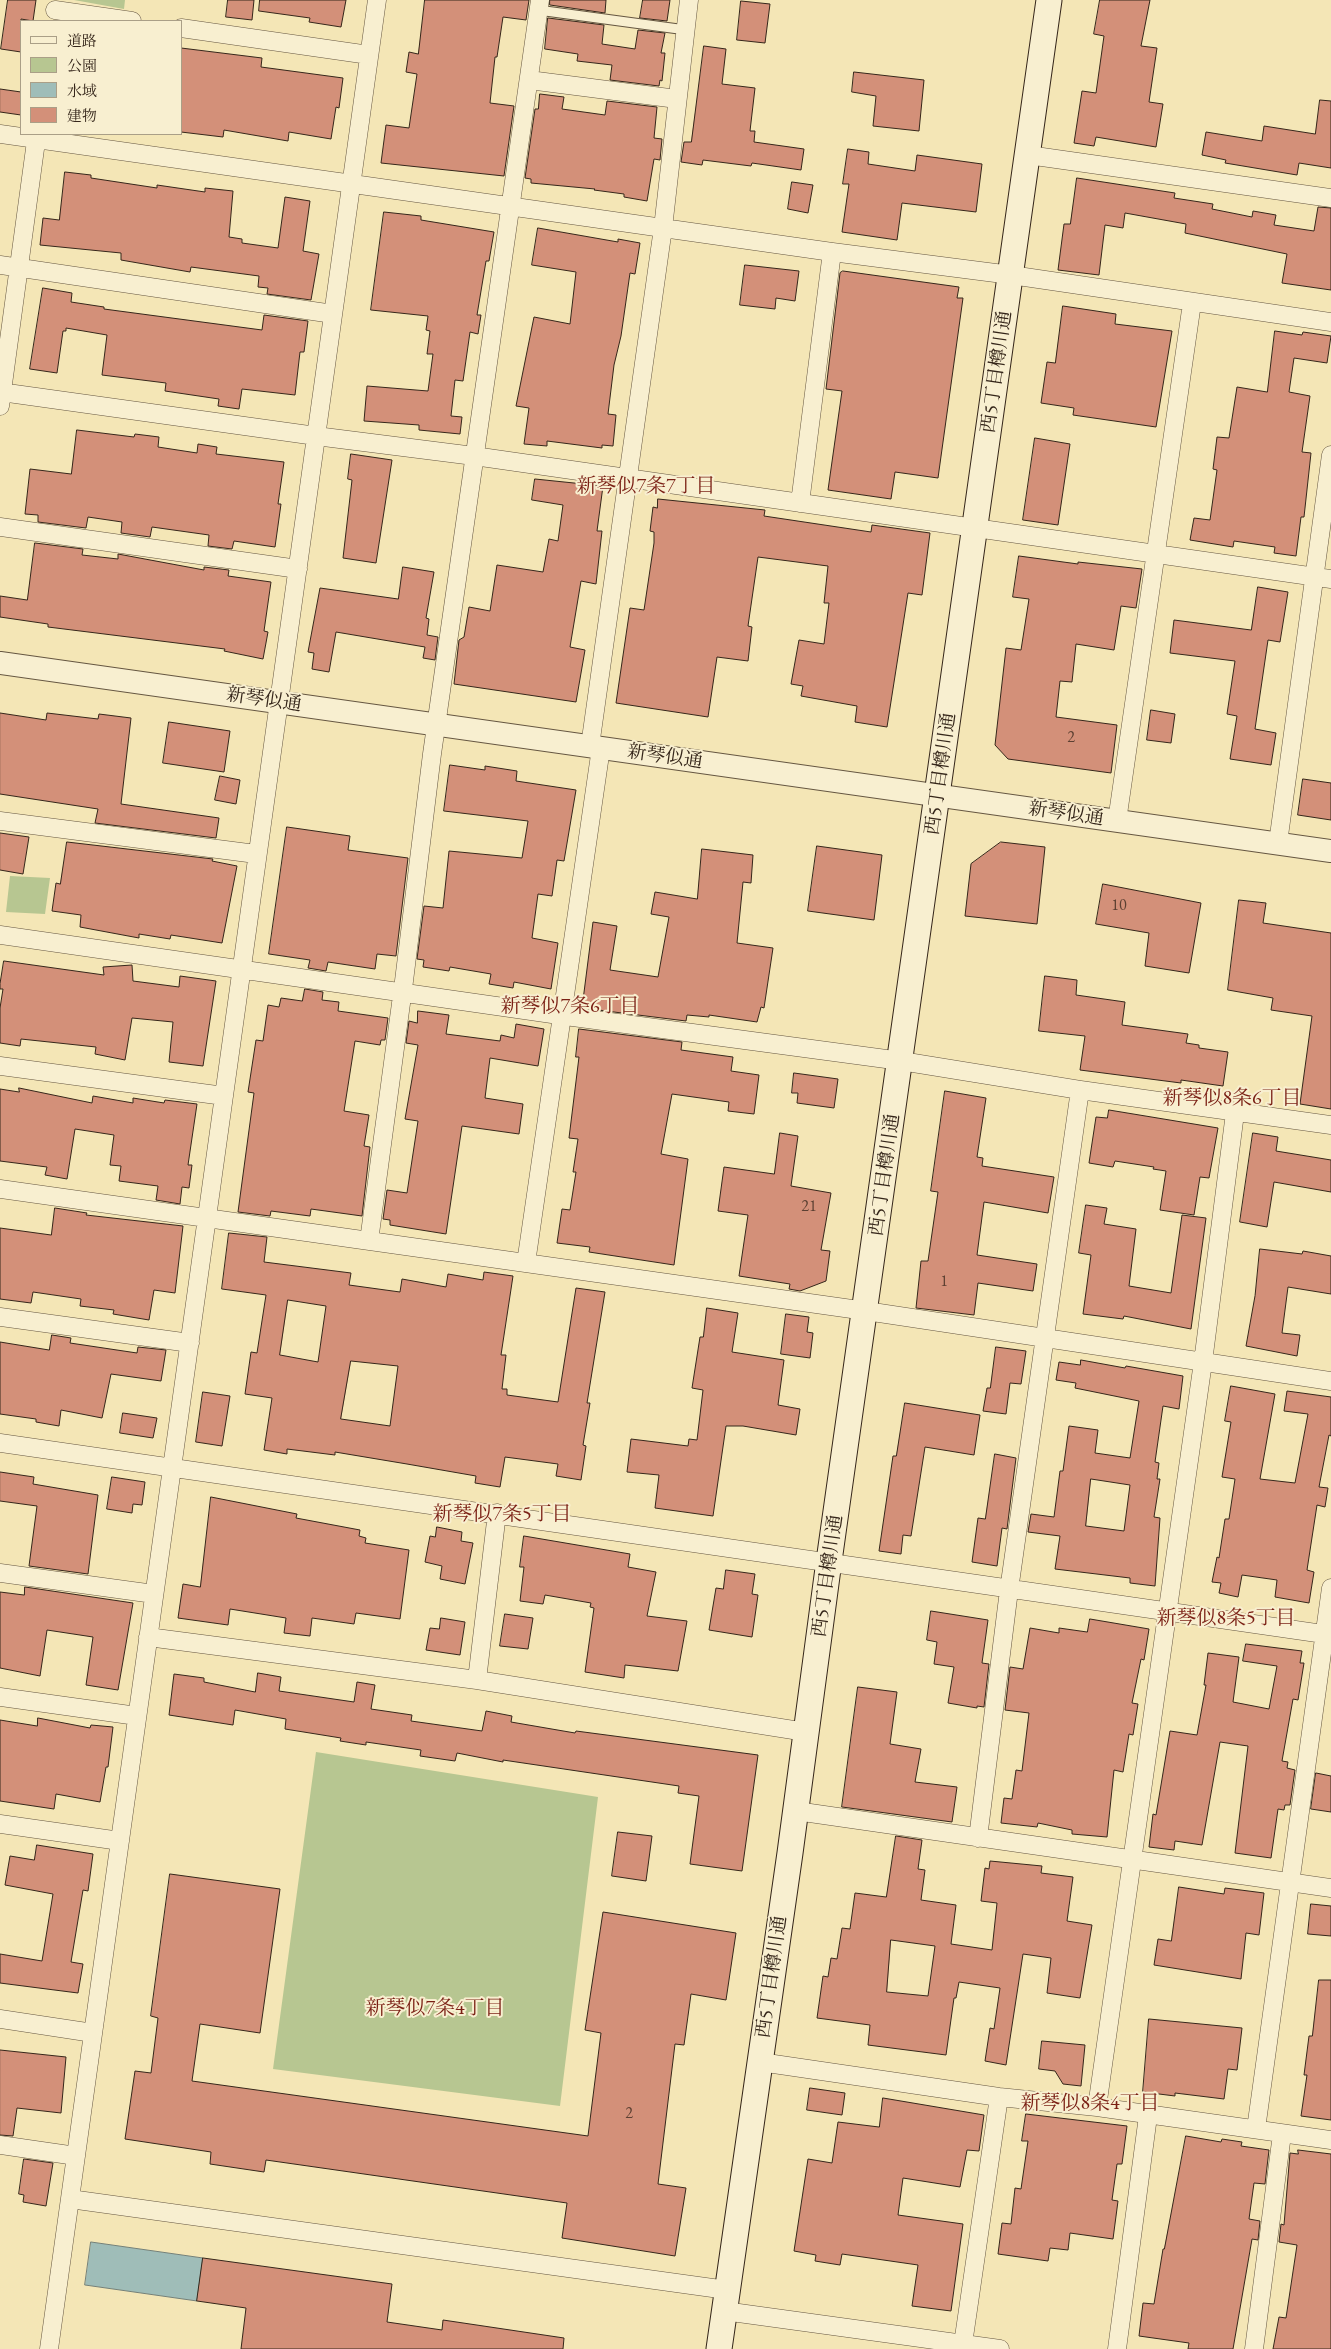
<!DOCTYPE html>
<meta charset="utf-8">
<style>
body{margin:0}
#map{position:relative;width:1331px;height:2349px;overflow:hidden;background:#f4e6b6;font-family:"EB Garamond","Noto Serif JP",serif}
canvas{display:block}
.legend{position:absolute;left:20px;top:20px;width:162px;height:115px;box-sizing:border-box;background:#f8efd0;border:1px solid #aa9f87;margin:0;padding:6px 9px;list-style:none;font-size:15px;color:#35261a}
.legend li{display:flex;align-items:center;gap:10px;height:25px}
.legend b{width:25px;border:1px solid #aa9f87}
</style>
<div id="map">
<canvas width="1331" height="2349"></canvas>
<ul class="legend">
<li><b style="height:6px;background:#f8efd0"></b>道路</li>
<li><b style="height:14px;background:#b7c691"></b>公園</li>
<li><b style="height:14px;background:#9fbdb8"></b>水域</li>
<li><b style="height:14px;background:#d39079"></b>建物</li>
</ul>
</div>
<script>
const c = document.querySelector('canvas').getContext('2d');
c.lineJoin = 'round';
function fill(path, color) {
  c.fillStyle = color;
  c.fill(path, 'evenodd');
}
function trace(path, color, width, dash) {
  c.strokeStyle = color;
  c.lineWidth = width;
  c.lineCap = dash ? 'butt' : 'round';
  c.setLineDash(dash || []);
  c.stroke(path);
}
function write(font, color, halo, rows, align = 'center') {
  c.font = font + ' "EB Garamond","Noto Serif JP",serif';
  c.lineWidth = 4;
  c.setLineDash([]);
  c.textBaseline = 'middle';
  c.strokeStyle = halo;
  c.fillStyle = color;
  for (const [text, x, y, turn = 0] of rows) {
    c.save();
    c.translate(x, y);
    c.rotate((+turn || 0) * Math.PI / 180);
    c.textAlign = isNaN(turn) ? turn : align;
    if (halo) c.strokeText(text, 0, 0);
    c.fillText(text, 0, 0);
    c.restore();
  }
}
fill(new Path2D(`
 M74,0H125L124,9Z
 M10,876L50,878L45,914L6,912Z
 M316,1752L598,1797L560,2106L273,2069Z`), '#b7c691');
const water = new Path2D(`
 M91,2242L203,2258L197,2301L85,2285Z`);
fill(water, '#9fbdb8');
trace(water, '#758179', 1);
const building = new Path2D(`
 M8,0H36L33,21L21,19V52L1,49Z
 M228,0H254L252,20L226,17Z
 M260,0H346L341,27L309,22L310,18L259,11Z
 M425,0H529L526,20L503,17L497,57H495L490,103L514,106L504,176L381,163L386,125L409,128L417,74L406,72L409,52L418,54Z
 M550,0H606L605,13L550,5Z
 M643,0H670L667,21L640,18Z
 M1100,0H1150L1141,46L1157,48L1149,102L1163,104L1156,147L1096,137L1094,146L1074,143L1082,91L1096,93L1104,36L1094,34Z
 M741,1L770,4L765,43L737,40Z
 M548,18L604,25L602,44L635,49L638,30L665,33L661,53H665L662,81L660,80L659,86L610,80L612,65L577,61L578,54L545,49Z
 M704,46L726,49L722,84L755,88L750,131H755L754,142L804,149L801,170L752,163L751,166L703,160L702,165L681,162L684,142H691Z
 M181,48L262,58L261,67L343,78L339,108L336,107L331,139L289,132L288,141L224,130L223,137L181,132Z
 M854,72L924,80L919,131L873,126L876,96L852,92Z
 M0,89L21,92V115L0,112Z
 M540,94L564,97L562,109L605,115L607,101L657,107L654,138L662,139L660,160L654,159L647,201L624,197V194L594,190L595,189L531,183V179L525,178L535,109H538Z
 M1320,100L1331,101V168L1299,163L1297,175L1225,163L1226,160L1202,155L1206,132L1262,141L1264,126L1315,134Z
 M848,149L869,152L868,164L915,171L917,155L982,164L976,212L902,203L897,240L842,232L849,184H843Z
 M65,172L91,175V178L157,188V185L205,192V188L233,191L229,237L242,239V243L278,248L285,197L310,201L303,251L319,254L311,300L267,294L268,288L258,287L259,276L191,267L190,272L121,260V253L40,245L43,218L59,220Z
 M1077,178L1175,193L1174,198L1213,204L1212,209L1252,217L1253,211L1276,215L1274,225L1314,231L1318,207L1331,208V290L1282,283L1287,254L1185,233L1186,224L1125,213L1123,228L1105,225L1099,275L1058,270L1064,224H1070Z
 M792,182L813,185L808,213L788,209Z
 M384,212L421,216V220L494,232L489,261H486L477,315H481L478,334L470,332L463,381L455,380L451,416L462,417L460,434L419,430V425L364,421L367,386L428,391L433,354H427L430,331L426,330L428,316L371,310Z
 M538,228L618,242V239L640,243L635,274L630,273L621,336L614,365L608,414L616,415L613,446L602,445V448L547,441V446L524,444L529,408L516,406L534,317L570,324L576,272L532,265Z
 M745,265L799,271L795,301L776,298L775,309L740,305Z
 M843,271L959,287L957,298H963L938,478L895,472L891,499L828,490L842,391L826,389L840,273Z
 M43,288L72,293L71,302L104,307V309L262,330L264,315L308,321L304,352H300L295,395L242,389L239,409L218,406L219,399L165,391L166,383L102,375L107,335L66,328V331H63L57,373L30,369Z
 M1063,306L1116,314L1115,324L1172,331L1156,427L1073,415L1074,408L1041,403L1047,362L1055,363Z
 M1275,331L1302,335L1303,332L1331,336L1327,363L1294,358L1289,392L1310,396L1302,452L1311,453L1304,517H1301L1296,556L1274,553L1275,547L1234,541L1233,547L1190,540L1194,518L1210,520L1217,470L1213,469L1217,437L1229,438L1237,387L1267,392Z
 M77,430L134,437L135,434L159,437L158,447L197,453L198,444L217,447L216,454L284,462L278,504H281L275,547L234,541L232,549L208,546L209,535L152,527L150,537L121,533L122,522L88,517L86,528L38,522V515L25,514L30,469L71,474Z
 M1035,438L1070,444L1058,525L1023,520Z
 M351,454L392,460L376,563L343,558L352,480L348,479Z
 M535,479L603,486L597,531H602L596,584L581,581L570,647L585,650L576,702L454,684L459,640L464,637L469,607L490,611L497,565L543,572L549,539L558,541L563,505L532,500Z
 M658,499L765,510L764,516L871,532L872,525L930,533L922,595L908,593L887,727L855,722L857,706L801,696L803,686L791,684L799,640L824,644L829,603H824L828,566L758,557L748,626L752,627L748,661L717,657L708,717L616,703L630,608L644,610L654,543V532L650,531L653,507L657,508Z
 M35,543L83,549L82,555L118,559V554L204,570V567L229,570L228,576L271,582L264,631L268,632L263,659L224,651L225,649L48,627V624L0,617V596L27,600Z
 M1019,556L1078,564V562L1142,569L1136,608L1121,606L1114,650L1076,644L1072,682L1060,681L1056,717L1117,725L1111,773L1008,759L995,745L1006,648L1021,650L1029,599L1013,597Z
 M403,567L434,572L426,618L429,619L427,635L438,637L435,660L423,658L425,647L336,632L329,672L312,669L314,653L308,652L320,588L398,599Z
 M1258,587L1288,592L1280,642L1268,640L1255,729L1276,733L1271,765L1230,759L1237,716L1227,714L1235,661L1170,653L1174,620L1251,630Z
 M1151,710L1175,714L1171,743L1147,740Z
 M0,713L46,720L47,713L98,719L99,714L131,718L121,804L219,818L216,838L95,823L98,809L0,794Z
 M169,722L230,731L224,772L163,763Z
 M450,765L485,770V766L517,771L516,781L576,790L564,861L557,860L552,896L538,894L532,938L558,943L551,989L514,982L513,988L489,984L491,974L450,967L449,971L423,967L424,960L417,959L424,906L443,908L449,851L522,858L528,821L444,811Z
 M220,776L240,780L236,804L215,800Z
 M1303,779L1331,783V820L1298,815Z
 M287,827L350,836L348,850L408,858L396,956L377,954L375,969L328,962L326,971L308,968L310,960L269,954Z
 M0,833L29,837L23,874L0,870Z
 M67,842L213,859L212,861L237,866L222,943L171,935L170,939L139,934V938L80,927L81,915L52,911L56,883L60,884Z
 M1001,842L1045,847L1037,924L965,916L971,864Z
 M817,846L882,855L874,920L808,911Z
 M702,849L753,855L751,883L743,882L737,943L773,948L764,1008L761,1007L757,1022L709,1015V1017L687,1015L686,1021L582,1008L593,922L617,926L610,970L658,977L669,917L651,914L655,892L697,899Z
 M1103,884L1201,903L1189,973L1145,966L1149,933L1096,924Z
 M1239,900L1266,903L1263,923L1331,933V1109L1300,1104L1312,1016L1271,1010L1273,998L1228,990Z
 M4,961L104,975L103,967L132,965L133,981L179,987L180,976L216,981L203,1066L169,1062L173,1022L132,1018L125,1060L95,1054L96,1047L21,1039L20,1046L0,1043V1008L3,989H0V984Z
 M1045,976L1077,980L1076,995L1125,1002L1122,1025L1188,1034L1186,1043L1199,1045V1048L1228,1052L1223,1086L1181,1080V1083L1080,1070L1085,1036L1039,1031Z
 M305,989L323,992L322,1000L339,1002L338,1011L388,1018L385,1040H381L380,1045L355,1041L344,1111L369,1115L364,1146L370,1147L362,1216L311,1209L310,1216L271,1211L270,1216L238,1212L254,1093L248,1092L256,1040L263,1041L268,1005L279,1007L281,998L302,1001Z
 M418,1011L449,1015L446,1034L500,1041L501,1035L514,1038L516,1024L544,1029L538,1066L490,1058L485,1098L523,1104L519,1134L462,1126L446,1234L390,1225V1220L383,1219L387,1190L407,1193L418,1121L405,1119L418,1045L406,1043L409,1021L417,1023Z
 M579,1029L682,1042L681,1050L733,1057L731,1071L759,1075L754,1114L728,1111L729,1102L672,1094L661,1154L688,1159L674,1265L589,1252L590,1247L557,1243L562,1209L570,1210L576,1172H573L578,1139L569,1138L579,1057H576Z
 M794,1073L838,1079L834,1108L797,1103L798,1093H792Z
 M19,1088L92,1103L93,1096L133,1103V1098L164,1103L165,1100L197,1104L188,1165H192L189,1188L182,1187L180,1204L156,1200L158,1186L119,1181L121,1166L110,1165L114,1135L75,1129L67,1179L45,1175L47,1167L0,1161V1089L19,1092Z
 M945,1091L986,1098L977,1157L983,1158L982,1166L1054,1177L1048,1213L984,1202L977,1255L1037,1264L1033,1291L978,1283L974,1315L916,1308L921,1261H928L938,1192L931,1191Z
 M1109,1110L1218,1128L1209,1178L1200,1177L1194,1215L1160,1210L1166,1171L1153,1169L1154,1167L1115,1161L1113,1167L1089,1163L1096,1117L1107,1118Z
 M780,1133L798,1136L791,1186L831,1193L821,1250L830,1251L826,1281L800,1291L789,1289L790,1284L739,1276L748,1215L718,1211L724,1167L774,1174Z
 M1253,1133L1278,1137L1276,1151L1331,1160V1192L1274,1182L1267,1227L1240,1222Z
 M1086,1205L1107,1208L1104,1224L1136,1229L1129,1286L1171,1293L1182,1215L1206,1218L1191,1329L1124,1316L1123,1319L1083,1314L1091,1255L1079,1253Z
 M55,1208L87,1213L86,1215L183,1226L175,1293L154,1290L149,1320L113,1314L114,1310L80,1306L81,1299L33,1292L31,1303L0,1299V1228L51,1235Z
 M229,1233L267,1237L264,1262L351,1273L349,1285L400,1292L402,1279L446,1287L448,1274L483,1280L484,1272L513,1276L501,1355H506L502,1389H507V1395L558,1402L576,1288L605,1292L587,1403H590L583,1445L586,1446L581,1480L556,1476L558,1464L505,1457L500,1487L475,1483L476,1476L407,1464L335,1452V1455L287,1449V1454L264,1450L272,1398L245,1394L251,1352L257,1353L266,1295L222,1289ZM288,1300L326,1306L318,1362L280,1355ZM351,1361L398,1366L390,1426L341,1419Z
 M1260,1249L1302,1254L1303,1251L1331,1256V1294L1288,1287L1282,1333L1300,1335L1297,1356L1246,1346L1255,1296Z
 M707,1308L738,1313L732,1352L784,1360L778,1405L800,1409L796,1435L743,1426H726L713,1516L655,1508L659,1475L627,1472L631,1439L688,1446L689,1439L697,1440L703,1390L692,1388L700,1337H703Z
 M786,1314L809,1317L807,1332L813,1333L810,1358L781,1354Z
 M52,1335L71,1338L70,1343L137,1353L138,1347L166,1350L161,1381L111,1374L102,1418L61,1410L59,1426L36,1422V1419L0,1414V1342L49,1350Z
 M996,1347L1026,1351L1021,1384L1010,1383L1006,1414L983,1411L987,1388H990Z
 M1081,1360L1125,1368L1126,1366L1183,1376L1179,1409L1163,1406L1155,1462L1159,1463L1157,1479H1160L1154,1517L1160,1518L1155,1586L1130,1583V1578L1055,1569L1060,1536L1028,1532L1031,1514L1054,1517L1060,1471H1063L1069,1426L1098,1430L1095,1453L1130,1458L1139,1401L1075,1388L1076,1383L1056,1380L1059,1362L1080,1365ZM1091,1479L1130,1485L1124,1531L1086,1526Z
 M1231,1386L1275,1394L1260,1479L1295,1483L1308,1414L1284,1411L1287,1391L1331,1397V1436L1329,1435L1319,1487L1328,1488L1325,1507L1317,1505L1307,1570L1314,1572L1309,1603L1275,1597L1277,1580L1242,1575L1238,1597L1219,1593L1221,1583L1212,1582L1217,1557L1219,1558L1225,1519H1229L1235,1479L1222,1477L1231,1422L1225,1421Z
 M203,1392L230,1396L222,1446L196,1442Z
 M905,1403L980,1415L974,1455L925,1447L911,1536L903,1535L901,1554L879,1551L893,1456H896Z
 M123,1413L157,1418L153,1438L120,1433Z
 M995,1454L1016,1458L1007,1529L1002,1528L997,1566L972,1562L978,1518L985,1519Z
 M0,1472L34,1477L33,1484L98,1495L88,1574L29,1566L37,1506L0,1501Z
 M112,1477L145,1482L142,1505L133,1504L132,1513L107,1509Z
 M211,1497L297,1514L296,1518L360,1530L359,1536L366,1538L365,1543L409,1550L400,1619L356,1613L354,1624L312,1618L310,1636L284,1633L286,1618L230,1609L228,1625L178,1618L183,1584L200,1587Z
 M437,1527L462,1532L461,1541L473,1543L465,1584L440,1579L442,1566L425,1562L430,1536L435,1537Z
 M524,1536L630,1554L628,1567L656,1572L647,1616L687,1621L678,1671L625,1665L624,1678L585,1672L594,1608L590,1607L591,1603L545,1595L543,1604L520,1601L524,1567H520Z
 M726,1570L755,1574L752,1594L758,1595L752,1637L709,1630L716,1588L723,1589Z
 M25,1587L133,1603L118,1690L86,1685L93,1637L47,1630L40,1676L0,1668V1592L24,1595Z
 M931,1611L988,1620L982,1663L989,1664L984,1707L977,1706V1708L948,1703L954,1667L934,1664L937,1642L927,1640Z
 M505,1614L533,1618L528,1649L500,1646Z
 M441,1618L465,1622L460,1655L426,1650L430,1628L439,1629Z
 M1090,1619L1149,1629L1144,1660L1141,1659L1132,1703L1138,1704L1133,1735L1129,1734L1123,1772L1114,1770L1107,1837L1072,1834V1830L1038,1823L1037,1827L1001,1823L1004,1798L1012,1799L1016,1770L1022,1771L1029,1713L1005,1710L1010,1667L1023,1669L1030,1628L1059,1633V1628L1087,1632Z
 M1246,1644L1302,1651L1300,1663H1304L1298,1700L1293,1699L1282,1761L1288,1762L1287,1768L1295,1770L1290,1805H1285L1284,1810L1278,1809L1271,1858L1235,1853L1248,1746L1220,1742L1202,1845L1175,1841L1174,1850L1149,1847L1153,1814L1156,1815L1170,1731L1197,1735L1206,1685H1204L1208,1653L1239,1657L1233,1702L1269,1709L1277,1666L1243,1661Z
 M258,1673L281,1677L279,1691L354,1702L357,1682L375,1685L371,1709L412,1715L411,1721L482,1731L486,1711L512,1716L511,1722L575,1733L576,1731L758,1755L742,1871L690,1864L699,1796L678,1793L679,1786L503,1760V1762L457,1753L455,1761L420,1756L421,1750L366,1742V1745L340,1741L341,1738L285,1729L286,1719L235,1710L233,1725L169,1715L174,1674L204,1678V1682L255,1692Z
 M858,1687L897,1692L890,1744L921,1749L915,1782L957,1787L952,1822L842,1807Z
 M38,1718L90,1728L91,1725L113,1727L108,1767H106L100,1802L56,1794L54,1809L0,1801V1720L37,1726Z
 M1316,1773L1331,1776V1812L1311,1809Z
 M618,1832L652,1836L646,1881L612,1876Z
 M896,1836L922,1840L918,1869L925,1870L921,1900L956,1905L951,1944L992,1950L997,1903L981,1901L985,1868L989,1869L990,1861L1042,1866L1041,1873L1073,1877L1067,1921L1092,1925L1080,1998L1047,1993L1051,1958L1023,1954L1006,2065L985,2061L990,2028L994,2029L1000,1988L959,1982L956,1998H954L946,2055L868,2045L870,2025L817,2018L823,1976L828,1977L831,1958L837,1959L842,1928L850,1929L855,1893L886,1897ZM891,1940L935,1946L928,1996L887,1992Z
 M37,1845L93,1854L88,1891L83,1890L71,1962L83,1964L78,1993L0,1983V1954L42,1961L53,1894L5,1885L10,1856L34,1860Z
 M170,1874L280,1889L260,2033L200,2024L192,2081L588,2136L601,2033L585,2030L603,1912L736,1933L726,2000L691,1994L684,2045L675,2044L658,2184L686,2188L675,2256L562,2238L567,2203L266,2160L264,2172L210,2164L211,2152L125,2139L135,2071L151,2073L158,2018L151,2016Z
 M1179,1887L1224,1894L1225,1888L1264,1893L1259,1935L1246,1933L1241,1979L1154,1965L1158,1939L1171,1941Z
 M1311,1904L1331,1906V1936L1308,1934Z
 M1319,1980H1331V2120L1301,2116L1307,2075H1304L1309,2036H1312Z
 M1149,2019L1242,2028L1237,2070L1228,2069L1224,2099L1175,2093V2096L1143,2092Z
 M1042,2041L1085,2045L1081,2086L1063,2084L1055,2071L1039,2069Z
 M0,2050L66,2057L61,2113L17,2108L13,2136L0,2135Z
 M810,2088L845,2093L842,2115L807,2110Z
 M883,2098L984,2115L979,2151L967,2150L960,2187L903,2178L898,2215L963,2224L951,2311L912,2306L918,2265L842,2254L840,2265L815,2261L816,2255L794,2251L808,2159L832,2163L838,2122L879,2127Z
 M1026,2114L1127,2126L1122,2164H1117L1112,2200L1118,2201L1113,2239L1070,2233L1068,2250L1050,2248L1048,2261L998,2254L1002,2223L1011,2224L1015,2188L1021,2189L1028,2141H1022Z
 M1186,2136L1221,2142L1222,2139L1242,2142L1241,2146L1269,2150L1265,2184L1254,2183L1249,2219L1260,2221L1258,2240L1252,2239L1233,2349H1188L1189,2343L1139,2336L1143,2303L1154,2304L1163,2249H1164Z
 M1298,2150L1331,2154V2349H1273L1279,2317L1286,2318L1297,2245L1279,2242L1281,2224L1284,2225L1290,2153L1298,2154Z
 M24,2159L53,2163L46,2206L23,2202L24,2195L19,2194Z
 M203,2258L392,2284L387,2322L442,2330L443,2320L564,2338L563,2349H241L246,2308L197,2301Z`);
fill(building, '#d39079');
trace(building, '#35261a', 1);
const service = new Path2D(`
 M538,10L686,30`);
const minor = new Path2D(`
 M55,10L132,21
 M181,28L369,55
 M529,80L677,99
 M0,134L832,252L1011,275L1331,322
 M1028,155L1331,198
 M0,265L333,314
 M0,392L316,436L474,456L1331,579
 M0,406L37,134
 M800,503L832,252
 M0,527L298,569
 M590,746L663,228L689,0
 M0,821L256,854
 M1117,821L1192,303
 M1278,843L1331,455
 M0,935L573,1017L901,1061L1080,1090L1331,1125
 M0,1066L224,1096
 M0,1189L866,1311L1331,1381
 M369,1241L404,981L432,754L540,0
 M526,1263L601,748
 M0,1317L190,1343
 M0,1443L1331,1635
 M0,1573L154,1594
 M148,1637L477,1680L806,1732
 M477,1680L497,1513
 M0,1697L137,1716
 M796,1811L1331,1888
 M0,1824L120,1841
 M978,1838L1009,1590L1080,1090
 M0,2019L93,2033
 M760,2062L999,2097L1097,2107L1331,2140
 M1097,2107L1203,1362L1235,1113
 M1256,2129L1331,1588
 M0,2145L76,2156
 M70,2199L727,2290
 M724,2311L1000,2349
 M963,2344L999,2097
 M49,2349L377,0
 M1117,2349L1148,2116
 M1254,2349L1282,2134`);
const tertiary = new Path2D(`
 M0,663L1331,851`);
const secondary = new Path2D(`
 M719,2349L790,1853L829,1561L1049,0`);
trace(service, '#655641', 11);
trace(minor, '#655641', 19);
trace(tertiary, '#655641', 24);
trace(secondary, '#35261a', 27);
trace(service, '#f8efd0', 9);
trace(minor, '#f8efd0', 18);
trace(tertiary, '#f8efd0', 22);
trace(secondary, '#f8efd0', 25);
write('16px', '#5c4032', null, [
 ["2",1071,738],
 ["10",1119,906],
 ["21",809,1207],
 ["1",944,1282],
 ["2",629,2114]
]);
write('19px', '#35261a', '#f8efd0', [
 ["西5丁目樽川通",997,372,-82],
 ["新琴似通",264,700,8],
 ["新琴似通",665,757,8],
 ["西5丁目樽川通",941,774,-82],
 ["新琴似通",1066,814,8],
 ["西5丁目樽川通",885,1175,-82],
 ["西5丁目樽川通",828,1576,-82],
 ["西5丁目樽川通",772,1977,-82]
]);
write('20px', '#7a1f14', '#f8efd0', [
 ["新琴似7条7丁目",646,487],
 ["新琴似7条6丁目",570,1007],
 ["新琴似8条6丁目",1232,1099],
 ["新琴似7条5丁目",502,1515],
 ["新琴似8条5丁目",1226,1619],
 ["新琴似7条4丁目",435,2009],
 ["新琴似8条4丁目",1090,2104]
]);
</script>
